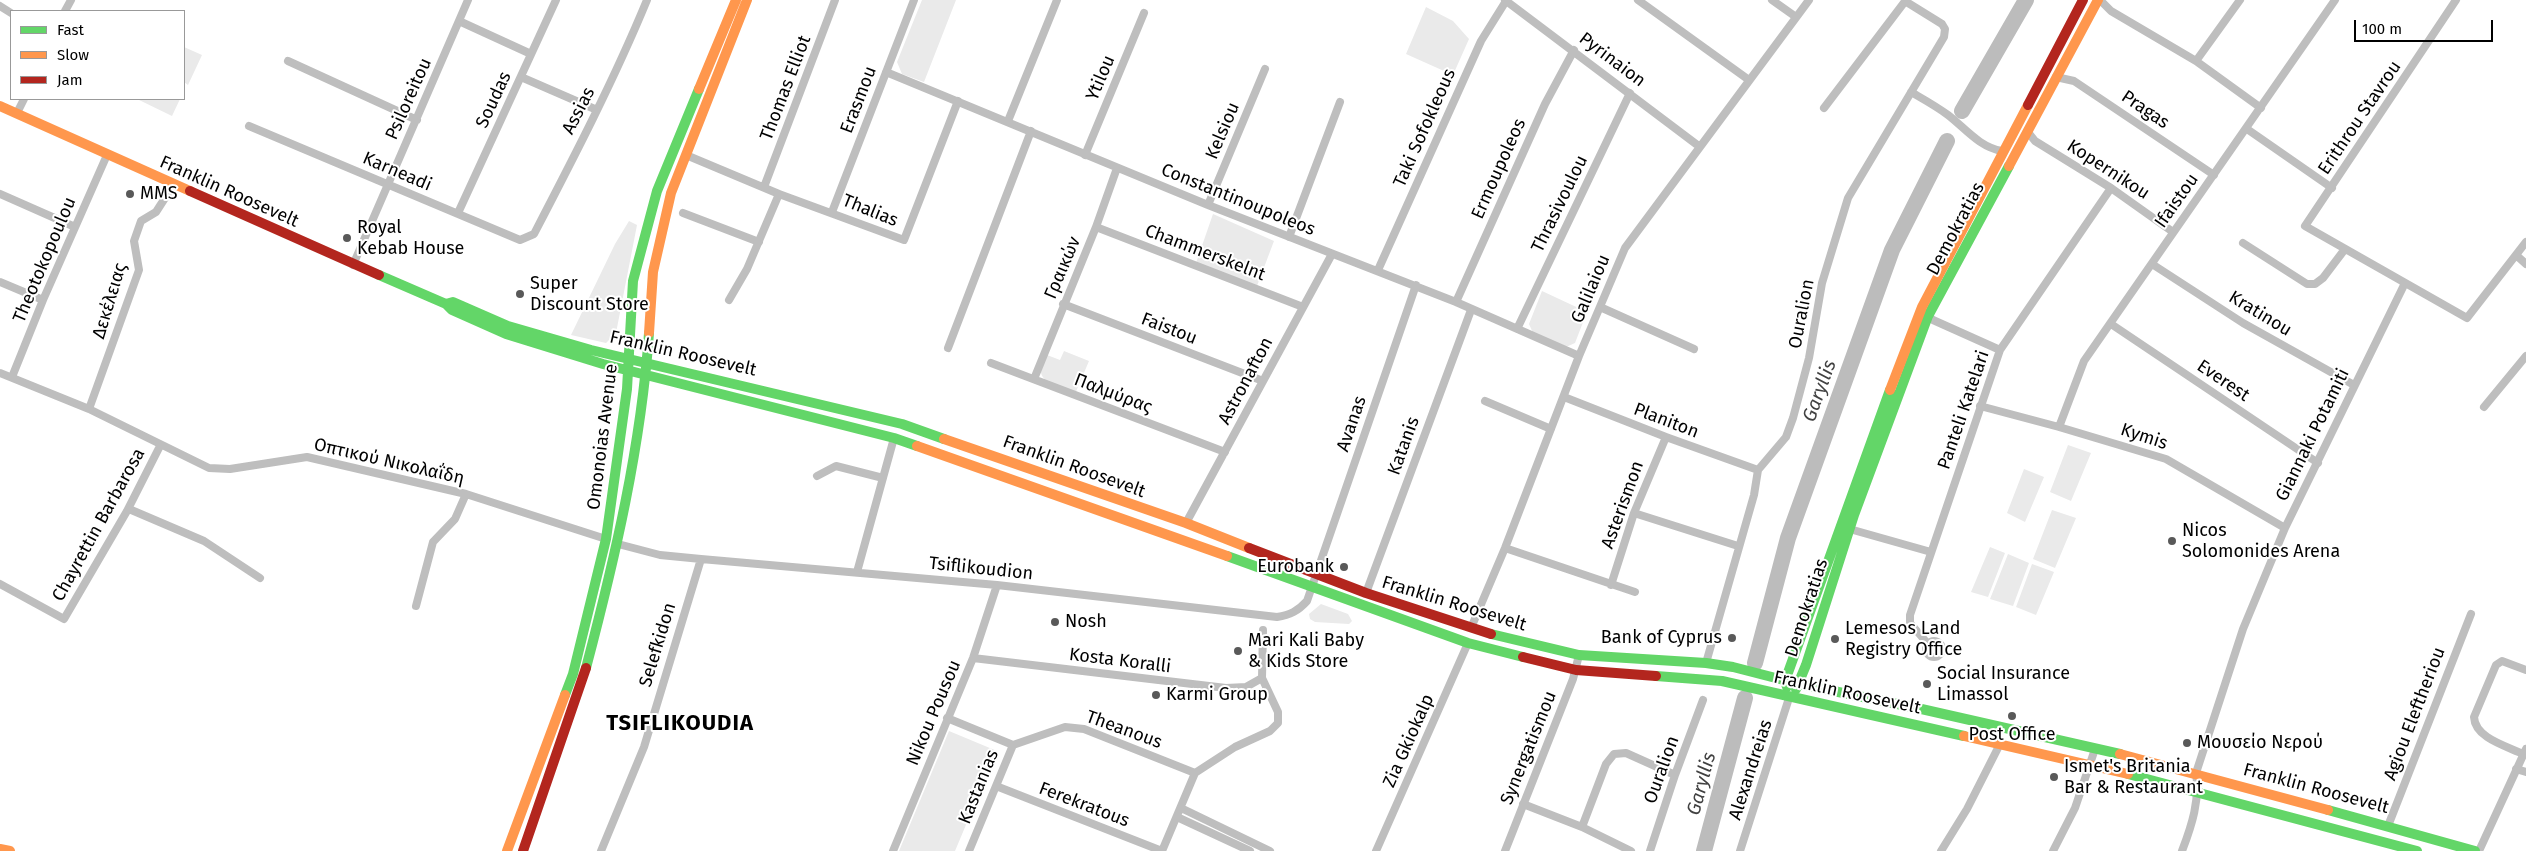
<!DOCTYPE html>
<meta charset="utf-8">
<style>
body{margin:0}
#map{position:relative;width:2526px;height:851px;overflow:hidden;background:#fff;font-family:"Fira Sans",sans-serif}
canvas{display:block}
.legend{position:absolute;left:10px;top:10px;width:175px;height:90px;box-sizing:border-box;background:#fff;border:1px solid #999;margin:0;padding:6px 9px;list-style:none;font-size:15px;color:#000}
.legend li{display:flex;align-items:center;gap:10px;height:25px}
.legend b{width:25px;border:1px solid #999}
.scale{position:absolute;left:2354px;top:20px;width:139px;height:22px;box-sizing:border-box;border:2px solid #000;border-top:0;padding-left:6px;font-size:15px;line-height:18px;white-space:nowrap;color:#000;-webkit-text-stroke:4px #fff;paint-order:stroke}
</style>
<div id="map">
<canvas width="2526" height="851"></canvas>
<ul class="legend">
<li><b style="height:6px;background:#63d668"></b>Fast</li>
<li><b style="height:6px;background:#ff974d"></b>Slow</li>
<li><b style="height:6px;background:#b3261e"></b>Jam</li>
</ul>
<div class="scale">100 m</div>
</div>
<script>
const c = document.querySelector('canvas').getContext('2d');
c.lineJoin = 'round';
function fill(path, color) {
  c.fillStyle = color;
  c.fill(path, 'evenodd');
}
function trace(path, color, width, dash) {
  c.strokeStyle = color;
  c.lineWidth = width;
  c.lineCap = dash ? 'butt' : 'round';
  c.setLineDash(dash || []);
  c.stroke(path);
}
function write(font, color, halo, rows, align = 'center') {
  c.font = font + ' "Fira Sans",sans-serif';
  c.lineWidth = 4;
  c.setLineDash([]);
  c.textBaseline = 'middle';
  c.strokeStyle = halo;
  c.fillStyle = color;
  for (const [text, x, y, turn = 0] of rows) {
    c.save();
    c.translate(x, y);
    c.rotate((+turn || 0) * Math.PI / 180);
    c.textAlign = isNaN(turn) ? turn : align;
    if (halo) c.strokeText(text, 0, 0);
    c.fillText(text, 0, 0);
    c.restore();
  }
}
fill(new Path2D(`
 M922,0H956L924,82L902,74L897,62Z
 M1426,7L1453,21L1469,39L1453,75L1406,54Z
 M184,47L202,55L188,85L184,82Z
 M137,99H180L172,116Z
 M1213,214L1274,241L1257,286L1196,263Z
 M629,221L637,225L616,333L606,343L571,335L615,244Z
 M1542,291L1587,312L1575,343L1566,347L1533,333L1529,324Z
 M1064,351L1089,361L1075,394C1066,390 1039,383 1041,370C1042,365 1045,360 1047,355L1060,360Z
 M2068,445L2091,453L2071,501L2050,492Z
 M2024,469L2044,477L2025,522L2007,513Z
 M2052,510L2076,518L2055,568L2033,559Z
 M1990,547L2005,553L1988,597L1971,592Z
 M2008,554L2029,563L2013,606L1990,599Z
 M2032,564L2054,572L2036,615L2016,607Z
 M1321,604L1348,614L1352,621L1349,624L1315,622L1310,619L1309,614Z
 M949,731L997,751L955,851H899Z`), '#eaeaea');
trace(new Path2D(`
 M1962,111L2026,0
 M1755,663L1788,538L1892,250L1947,141
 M1704,851L1745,698`), '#bcbcbc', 16);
trace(new Path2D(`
 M1505,0L1700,147
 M1638,0L1749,80
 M1772,0L1796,17
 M2100,0L2111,11L2196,61L2261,108
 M2456,0L2305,226L2467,318L2526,242
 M0,6L11,13
 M65,11L71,0
 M459,21L531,54
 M288,61L417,120
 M2196,61L2240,0
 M886,72L1208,205L1456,302L1579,356
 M521,77L597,110
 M2056,77L2074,81L2214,175
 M1911,92C1923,99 1936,106 1948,115C1965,128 1979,147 2002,151
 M1824,108L1906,0
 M17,113L24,99
 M1008,121L1057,0
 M249,126L520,240L534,234C574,157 614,80 647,0
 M2247,129L2332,188
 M2027,131L2035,141L2111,188L2173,232
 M686,155L779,194L904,240L958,101
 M1085,155L1144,13
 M764,187L835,0
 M0,194L75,227
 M1208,205L1265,69
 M832,212L914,0
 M458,213L556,0
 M683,213L759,242
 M1096,227L1303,307
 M1289,237L1340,102
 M2243,243L2307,284H2315L2323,278L2345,249
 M2516,255L2526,264
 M2152,264L2243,323L2354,385
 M353,265L468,0
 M1378,270L1481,41L1506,1
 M0,282L43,300
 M729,300L747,269L779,194
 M1456,302L1545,104L1574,50
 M1063,304L1263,381
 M1600,307L1694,349
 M1925,313L1933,320L2000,350
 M2111,324L2318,463
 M1517,329L1630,93
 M948,348L1031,131
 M991,363L1225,452
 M0,373L89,409L209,468L230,469L307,457L466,494L606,539
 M12,377L43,300L107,155
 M1034,379L1096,227L1117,168
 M1564,397L1666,437L1758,470
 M1485,401L1551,429
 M1980,406L2059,427L2166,459L2285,528
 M2484,407L2526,356
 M89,409L139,270L134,241L141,221L156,212L174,184
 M2059,427L2084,361L2335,0
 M817,476L836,466L883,478
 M129,509L204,541L260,578
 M1634,513L1738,546
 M1186,523L1332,254
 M1846,528L1931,552
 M618,544L660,555L701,559L997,585L1277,617C1290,615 1298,611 1307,601L1416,285
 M1505,548L1635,592
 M857,572L894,438
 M0,584L64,619L127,511L160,446
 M1611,585L1634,513L1666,437
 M1366,593L1471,310
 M416,606L433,542L455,519L466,494
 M1471,628L1505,548L1579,356L1625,248L1809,0
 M1926 649a8 8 0 1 1 16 0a8 8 0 1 1-16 0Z
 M1928,644L1910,623V615L2000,350L2111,188
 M973,658L1226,688L1246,687L1262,678
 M1706,663L1754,495L1758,470L1786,437L1793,418L1809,358L1822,283L1848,198L1944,37L1945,29L1942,24L1905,1
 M947,718L1013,745L969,851
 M1013,745L1065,727L1084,729L1195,773
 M2523,754C2506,746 2475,738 2474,717L2496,665L2502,661L2526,670
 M2516,769L2526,772
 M996,786L1162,851
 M1523,804L1582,827L1631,851
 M1181,808L1270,851
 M1177,817L1250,851
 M2388,826L2471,614
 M1582,827L1606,764L1614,754L1626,753L1675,775
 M601,851L644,747L701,559
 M893,851L973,658L997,585
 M1162,851L1195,773L1235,747L1270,731L1278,723V712L1262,678L1263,630
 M1376,851L1468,643
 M1505,851L1573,679L1579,655
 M1650,851L1675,775L1703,700
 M1740,851L1789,698
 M1941,851L1967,809L2000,744
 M2053,851L2075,808L2095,749
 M2182,851C2192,825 2200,800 2196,773L2243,629L2285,528L2405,283
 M2479,851L2526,749`), '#bebebe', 8);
trace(new Path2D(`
 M379,275L446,304L452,310L506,334L603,364L894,438L917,446
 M446,304L453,302L508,326L591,350L902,424L944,439
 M1227,556L1468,643L1523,657
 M1491,634L1579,655L1706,663L1733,667L1799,684L1917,708L2120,754
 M586,668C615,558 641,447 649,333
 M1656,676L1722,681L1964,736
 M1787,687L1785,681L1890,390
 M1796,689L1806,665L1854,515L1928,316L2009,166
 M565,695L573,674L606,539L627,389L633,281L657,191L699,89
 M2128,774L2417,851
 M2328,810L2475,851`), '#63d668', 10);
trace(new Path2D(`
 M699,89L736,0
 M0,106L190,191
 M2009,166L2098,0
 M649,333L653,272L671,193L747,0
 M1890,390L1922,307L2028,105
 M944,439L1186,523L1249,548
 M917,446L1227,556
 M1964,736L2128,774
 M2120,754L2328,810
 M0,849L10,851
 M507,851L565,695`), '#ff974d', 10);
trace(new Path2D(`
 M2028,105L2083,0
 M190,191L379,275
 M1249,548L1366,593L1491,634
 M1523,657L1576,670L1656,676
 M523,851L586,668`), '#b3261e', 10);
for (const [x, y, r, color] of [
 [130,194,5,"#595959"],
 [347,238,5,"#595959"],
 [520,294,5,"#595959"],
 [2172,541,5,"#595959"],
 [1344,567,5,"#595959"],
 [1055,622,5,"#595959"],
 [1732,638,5,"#595959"],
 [1835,639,5,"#595959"],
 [1238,651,5,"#595959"],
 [1927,684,5,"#595959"],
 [1156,695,5,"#595959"],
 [2012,716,5,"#595959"],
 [2187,743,5,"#595959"],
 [2054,777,5,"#595959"]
]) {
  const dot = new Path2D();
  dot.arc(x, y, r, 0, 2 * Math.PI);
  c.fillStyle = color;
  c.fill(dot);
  trace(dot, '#fff', 2);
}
write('18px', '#000', '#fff', [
 ["Pyrinaion",1612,60,37],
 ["Ytilou",1101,78,-67],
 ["Thomas Elliot",786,88,-69],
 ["Psiloreitou",409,99,-66],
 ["Soudas",494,100,-65],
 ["Erasmou",859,100,-69],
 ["Pragas",2145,110,34],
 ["Assias",579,111,-63],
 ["Erithrou Stavrou",2360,118,-56],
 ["Taki Sofokleous",1425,128,-66],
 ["Kelsiou",1223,131,-67],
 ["Ermoupoleos",1499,169,-66],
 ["Kopernikou",2108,170,33],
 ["Karneadi",397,172,23],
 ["Franklin Roosevelt",229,192,24],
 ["Constantinoupoleos",1238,200,22],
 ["Ifaistou",2177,201,-55],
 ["Thrasivoulou",1560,204,-64],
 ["Thalias",870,211,22],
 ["Demokratias",1956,229,-62],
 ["Chammerskelnt",1205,253,21],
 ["Theotokopoulou",45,260,-67],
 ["Γραικών",1063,268,-67],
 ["Galilaiou",1591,289,-67],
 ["Δεκέλειας",110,301,-73],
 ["Ouralion",1802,314,-79],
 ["Kratinou",2260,314,31],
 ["Faistou",1169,329,21],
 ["Franklin Roosevelt",683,354,13],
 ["Astronafton",1246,381,-62],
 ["Everest",2223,381,34],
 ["Παλμύρας",1113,394,21],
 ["Panteli Katelari",1964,410,-71],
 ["Planiton",1666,421,21],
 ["Avanas",1352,424,-71],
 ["Giannaki Potamiti",2313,435,-64],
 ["Omonoias Avenue",603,437,-83],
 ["Kymis",2144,437,18],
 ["Katanis",1404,446,-70],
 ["Οπτικού Νικολαΐδη",389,462,13],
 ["Franklin Roosevelt",1074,467,20],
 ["Asterismon",1623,505,-70],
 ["Chayrettin Barbarosa",99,525,-61],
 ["Tsiflikoudion",981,569,6],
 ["Franklin Roosevelt",1454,604,17],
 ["Demokratias",1807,608,-72],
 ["Selefkidon",658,645,-73],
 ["Kosta Koralli",1120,661,7],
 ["Franklin Roosevelt",1847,693,12],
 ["Nikou Pousou",934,713,-67],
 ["Agiou Eleftheriou",2415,714,-69],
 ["Theanous",1124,730,20],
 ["Zia Gkiokalp",1409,741,-66],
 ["Synergatismou",1529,748,-68],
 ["Ouralion",1662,770,-70],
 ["Alexandreias",1751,770,-72],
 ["Kastanias",979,787,-68],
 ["Franklin Roosevelt",2316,789,15],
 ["Ferekratous",1084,805,21]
]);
write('18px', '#000', '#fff', [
 ["MMS",140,194],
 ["Royal",357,228],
 ["Kebab House",357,249],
 ["Super",530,284],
 ["Discount Store",530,305],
 ["Nicos",2182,531],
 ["Solomonides Arena",2182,552],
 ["Eurobank",1334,567,"right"],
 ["Nosh",1065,622],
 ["Lemesos Land",1845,629],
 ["Registry Office",1845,650],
 ["Bank of Cyprus",1722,638,"right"],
 ["Mari Kali Baby",1248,641],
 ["& Kids Store",1248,662],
 ["Social Insurance",1937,674],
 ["Limassol",1937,695],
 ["Karmi Group",1166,695],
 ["Post Office",2012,735,"center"],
 ["Μουσείο Νερού",2197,743],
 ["Ismet's Britania",2064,767],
 ["Bar & Restaurant",2064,788]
], 'left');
write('italic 19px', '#414141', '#fff', [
 ["Garyllis",1820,391,-70],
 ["Garyllis",1702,784,-75]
]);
c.letterSpacing = '1px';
write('bold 22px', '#000', '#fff', [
 ["TSIFLIKOUDIA",680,724]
]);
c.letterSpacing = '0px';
</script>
